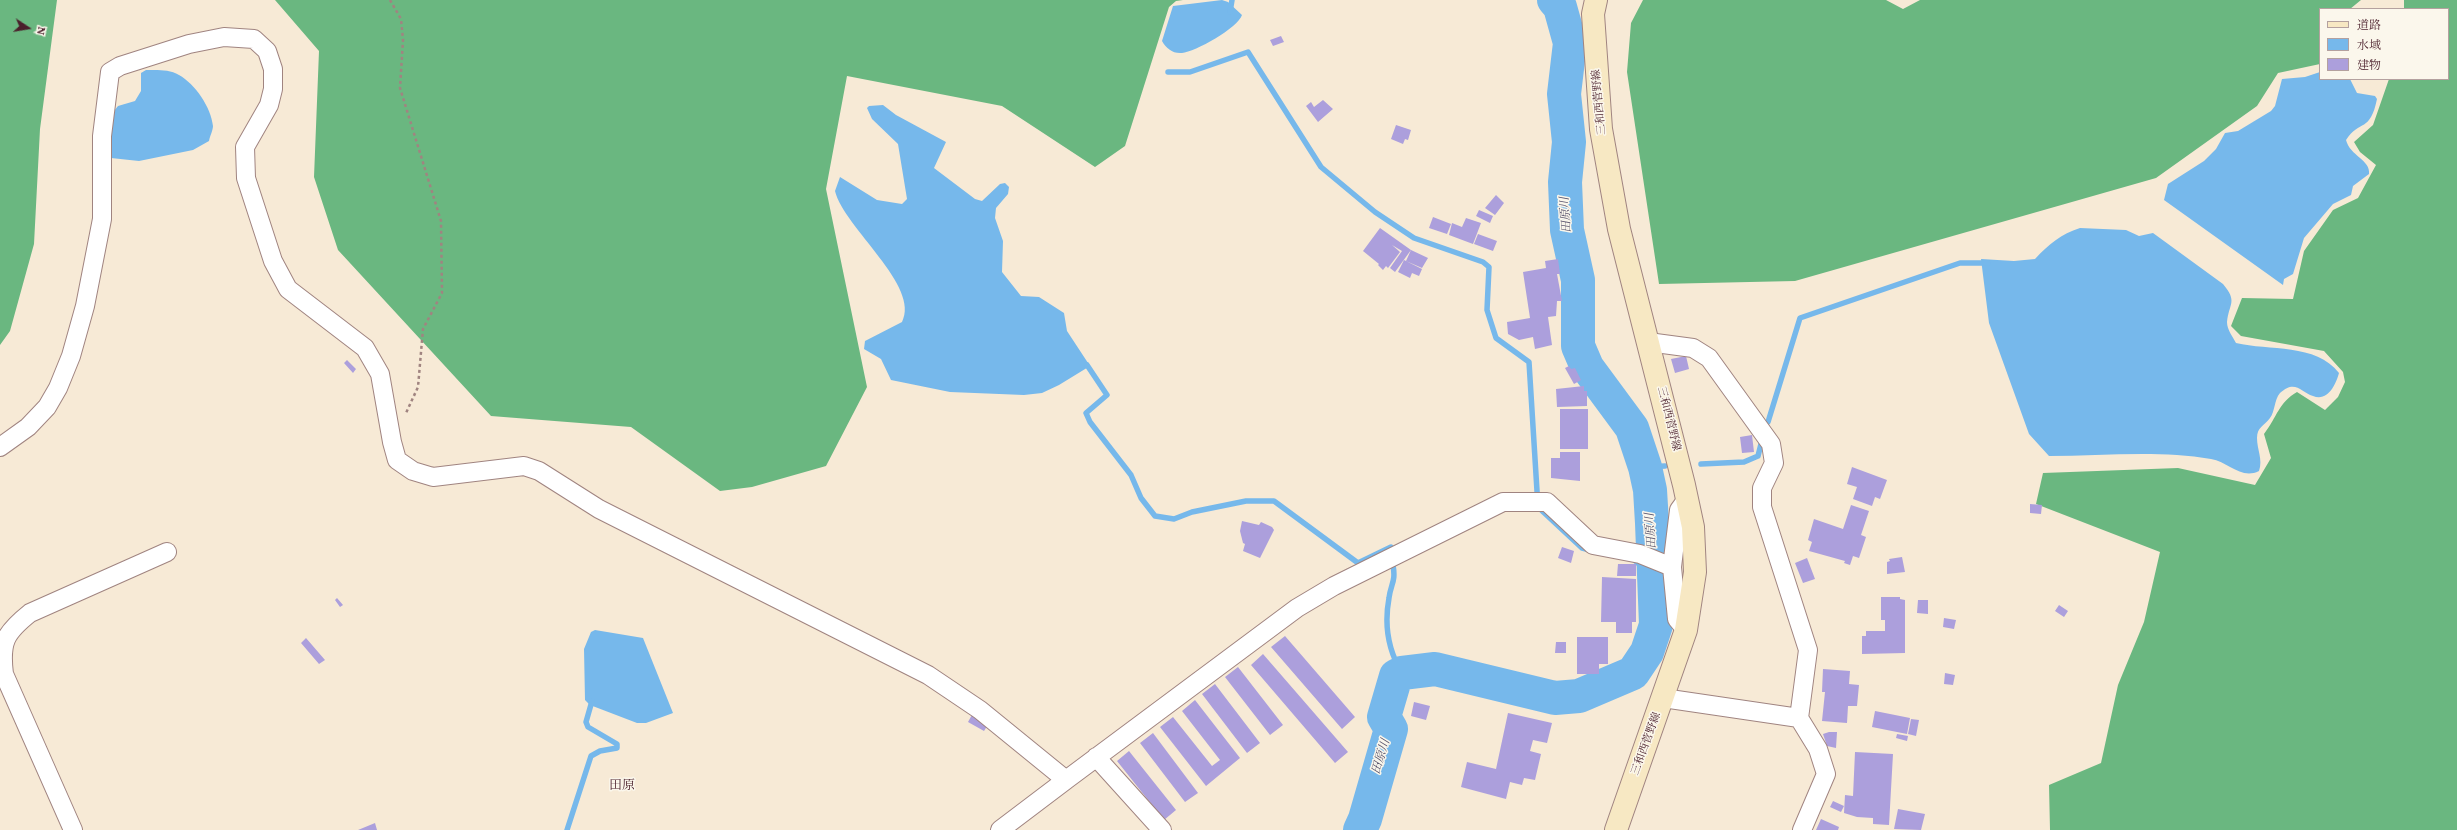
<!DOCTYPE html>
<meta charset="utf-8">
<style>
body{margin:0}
#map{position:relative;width:2457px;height:830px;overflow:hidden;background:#f7ead6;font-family:Vollkorn,"Noto Serif JP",serif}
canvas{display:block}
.legend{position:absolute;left:2319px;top:8px;width:130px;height:72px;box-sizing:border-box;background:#fbf7ec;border:1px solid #b4a19f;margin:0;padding:5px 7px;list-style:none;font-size:12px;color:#4a1f2b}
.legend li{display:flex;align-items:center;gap:8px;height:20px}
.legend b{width:20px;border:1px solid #b4a19f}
.north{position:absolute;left:8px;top:8px;width:40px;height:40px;-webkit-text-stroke:3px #fbf7ec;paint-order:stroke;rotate:102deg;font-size:11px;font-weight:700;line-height:16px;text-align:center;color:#4a1f2b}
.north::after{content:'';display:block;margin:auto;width:14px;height:18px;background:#4a1f2b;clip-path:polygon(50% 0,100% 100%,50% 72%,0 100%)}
</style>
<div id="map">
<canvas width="2457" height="830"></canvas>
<ul class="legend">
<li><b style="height:5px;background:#f7e8c3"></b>道路</li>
<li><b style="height:11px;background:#76b8eb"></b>水域</li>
<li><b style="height:11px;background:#ac9fdc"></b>建物</li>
</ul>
<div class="north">N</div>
</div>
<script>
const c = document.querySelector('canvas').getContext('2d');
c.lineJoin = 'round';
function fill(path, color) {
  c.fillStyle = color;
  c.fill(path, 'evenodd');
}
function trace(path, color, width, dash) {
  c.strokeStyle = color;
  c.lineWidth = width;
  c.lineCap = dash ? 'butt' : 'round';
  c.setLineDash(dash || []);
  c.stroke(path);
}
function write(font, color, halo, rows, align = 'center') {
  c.font = font + ' Vollkorn,"Noto Serif JP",serif';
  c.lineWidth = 3;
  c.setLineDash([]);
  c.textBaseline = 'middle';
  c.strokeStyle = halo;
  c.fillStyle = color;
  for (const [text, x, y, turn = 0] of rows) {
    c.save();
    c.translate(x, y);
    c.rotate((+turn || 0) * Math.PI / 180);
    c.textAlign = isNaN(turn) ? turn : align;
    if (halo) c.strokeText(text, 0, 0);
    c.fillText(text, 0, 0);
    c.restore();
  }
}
fill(new Path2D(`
 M0,0H57L40,129L34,244L10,331L0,345Z
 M275,0H1183L1176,1L1169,7L1125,146L1095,167L1002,106L847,76L826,189L867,387L826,466L752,487L720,491L631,427L491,416L338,250L314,177L319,51Z
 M1643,0H1886L1903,9L1920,0H2361L2350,9H2320V64L2278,73L2257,106L2156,178L1795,281L1659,284L1627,72L1631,23Z
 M2404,0H2457V830H2050L2049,785L2101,763L2118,685L2144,622L2160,552L2036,504L2043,473L2178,468L2255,485L2271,458L2264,434C2277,417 2279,402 2297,392L2325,410L2338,397L2345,382L2343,372L2324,351L2241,336L2231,326L2242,298L2293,299L2304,251L2333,210L2358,198L2376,165L2360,152L2354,142L2373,125L2389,79H2448V9H2404Z`), '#6ab780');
fill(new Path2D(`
 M1222,0L1228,2L1242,15C1238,28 1195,52 1182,53C1173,54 1166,48 1162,41L1173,6Z
 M146,70C157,70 169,69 179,75C195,84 211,107 213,126C213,130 210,136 209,141L193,150L139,161L111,158L109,153L114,111L118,106L135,101L141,91V73Z
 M2320,72V79H2350L2357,93L2375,96L2377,99C2370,133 2360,119 2346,140C2350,156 2371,160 2369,174L2353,186L2351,195L2333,204L2304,238L2293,274L2284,279L2283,285L2164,200L2168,184L2204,161L2216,149L2225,133L2238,131L2271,111L2275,106L2282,79L2305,77Z
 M883,105L896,115L946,142L934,168L975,199L982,201L1000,184L1005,183L1009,187L1008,194L996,208L995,218L1003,241L1002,272L1021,296L1039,297L1064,313L1067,331L1090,366L1059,385L1042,393L1024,395L950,392L891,380L881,359L864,349L865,341L902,322C921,286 844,228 835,191L840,177L877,200L902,204L907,199L898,144L872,119L867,108L869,106Z
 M2080,228L2126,230L2139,236L2153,233L2223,284C2238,302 2229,303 2227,322C2227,330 2233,337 2236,343C2269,351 2316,343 2339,373C2336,384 2328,402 2313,396C2301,392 2295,379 2280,393C2274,400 2275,412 2270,418C2264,426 2257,427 2257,438C2257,450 2263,459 2259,471C2241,480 2229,462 2211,459C2159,450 2102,456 2049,456L2029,434L1989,323L1981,259L2014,261L2035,259C2049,244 2061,234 2080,228Z
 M595,630L643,638L673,713L646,723H637L590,705L585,700L584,649L591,632Z`), '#76b8eb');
trace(new Path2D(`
 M1230,12L1232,0
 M1168,72H1190L1248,52L1321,167L1375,212L1414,238L1483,262L1489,267L1487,310L1496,338L1529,362L1538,507L1582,548L1590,550
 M1087,365L1107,395L1086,413L1090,422L1131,475L1141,498L1155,516L1174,519L1192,512L1246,501H1274L1358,563L1391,547V551
 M1768,422L1800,318L1960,263H1988
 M1701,464L1744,462L1758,456L1761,444
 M1645,467L1665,466
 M1633,559L1654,577
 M1393,565C1396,582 1391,583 1389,598C1384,625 1388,650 1402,673
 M567,830L591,756L600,751L617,748V744L588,727L586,722L592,701`), '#76b8eb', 5.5);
trace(new Path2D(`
 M1360,830L1365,819L1391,729L1384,717L1396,676L1402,673L1435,669L1555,698L1579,696L1633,673L1647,652L1656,625L1652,523L1650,490L1645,467L1632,428L1587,367L1578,346V280L1567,230L1565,182L1569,142L1564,94L1570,43L1560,7L1554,0`), '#76b8eb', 34);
fill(new Path2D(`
 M1281,36L1284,42L1273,46L1270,40Z
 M1323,100L1333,109L1318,122L1306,106L1311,102L1314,107Z
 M1396,125L1411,130L1408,140L1405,139L1403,144L1391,139Z
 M1496,195L1504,203L1495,215L1485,208Z
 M1479,210L1493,216L1490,223L1476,216Z
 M1433,217L1451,224L1447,234L1429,228Z
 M1466,218L1481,223L1473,244L1449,235L1452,223L1462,227Z
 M1380,228L1411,250L1395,272L1390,268L1402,251L1392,245L1400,252L1388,268L1386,266L1383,270L1378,265L1379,264L1363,251Z
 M1478,234L1497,241L1493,251L1474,244Z
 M1411,250L1428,258L1422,268L1406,261Z
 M1558,259L1560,274H1557L1562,301H1557L1556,316L1548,317L1552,345L1535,349L1533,337L1519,340L1508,334L1507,322L1530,318L1523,272L1546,268L1545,261Z
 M1404,260L1422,269L1419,276L1412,273L1410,278L1398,272Z
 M1686,356L1689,369L1675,373L1671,359Z
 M347,360L356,369L353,373L344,363Z
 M1569,366L1571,369L1575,368L1581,380L1574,384L1565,368Z
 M1584,386V391H1587V406L1557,407L1556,389Z
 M1560,409H1588V449H1560Z
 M1752,435L1754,452L1742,453L1740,437Z
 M1560,452H1580V481L1551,478V458H1560Z
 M1852,467L1887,480L1880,499L1875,497L1872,506L1853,499L1857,487L1847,484Z
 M2030,504L2042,505L2041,514L2030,513Z
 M1851,505L1869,511L1861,535L1866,537L1859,558L1853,556L1850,565L1844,563L1845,561L1809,551L1812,542L1808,540L1814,519L1843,529Z
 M1242,521L1259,525L1261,522L1272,527L1274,530L1260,558L1243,551L1245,544L1243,543L1240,531Z
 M1562,547L1574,551L1571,563L1558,558Z
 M1902,557L1905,572L1887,574V562L1890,561L1889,559Z
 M1807,558L1815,579L1803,583L1795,563Z
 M1618,564H1636V576H1617Z
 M1602,577L1636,579V622H1632V633H1616V622H1601Z
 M1881,597H1900V599L1905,600V653L1862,654V636H1866V631H1885V620H1881Z
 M337,598L343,605L340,607L335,600Z
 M1918,600H1928V614L1917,613Z
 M2059,605L2068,611L2064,617L2055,611Z
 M1944,618L1956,620L1954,629L1943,627Z
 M1285,636L1355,717L1342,729L1271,647Z
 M1577,637H1608V664H1599V674H1577Z
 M306,638L325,660L319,664L301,643Z
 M1556,642H1566V653H1555Z
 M1263,654L1348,752L1335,763L1251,665Z
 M1238,667L1283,725L1270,735L1225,677Z
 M1823,669L1850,671L1849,684L1859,685L1857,706H1848L1847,723L1822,721L1825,692H1822Z
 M1945,673L1955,675L1953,685L1944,684Z
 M1215,684L1260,743L1247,753L1202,694Z
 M1195,700L1240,758L1206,786L1160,727L1173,717L1212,766L1220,760L1182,711Z
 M1414,702L1430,706L1426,720L1411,716Z
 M1875,711L1910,718L1907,734L1872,727Z
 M973,713L989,723L984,731L968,722Z
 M1508,713L1552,723L1547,743L1533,740L1530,751L1541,754L1535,780L1524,778L1522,785L1510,782L1506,799L1461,787L1467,762L1496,769Z
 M1911,719L1919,720L1916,736L1908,734Z
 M1829,732H1837L1836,748L1827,746L1823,734Z
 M1153,733L1198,793L1185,802L1140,743Z
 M1897,734L1908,736L1907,741L1896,738Z
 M1129,751L1176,810L1164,820L1117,761Z
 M1855,752L1893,754L1889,825L1873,824V818L1857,817L1844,813L1845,795L1853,796Z
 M1833,801L1844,806L1841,812L1830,807Z
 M1898,809L1925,814L1921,830L1894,829Z
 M1821,819L1839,827L1838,830H1816Z
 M375,823L377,830H358Z`), '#ac9fdc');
const street = new Path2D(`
 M1648,342L1693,348L1709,358L1771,444L1774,463L1762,488V507L1808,650L1799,718L1818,749L1826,774L1802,830
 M0,447L28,427L47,407L58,388L71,356L85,306L102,219V136L110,72L120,66L189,44L224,37L254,39L267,51L273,69V89L269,105L245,147L246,178L273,261L288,289L365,348L380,374L392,442L397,460L413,471L433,477L524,466L539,471L599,509L928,675L980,710L1066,780L1297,608L1334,586L1503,502H1547L1593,545L1640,554L1672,567
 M1686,630L1677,619L1672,567L1679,510L1687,499
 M1663,698L1799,718
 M1096,757L1162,830
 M73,830L4,674C0,642 5,633 30,613L167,552
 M1000,830L1066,780`);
const secondary = new Path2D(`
 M1596,0L1593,14L1601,129L1619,229L1684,485L1693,527L1695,572L1686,630L1616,830`);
trace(street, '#a08480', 20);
trace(secondary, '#a08480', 24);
trace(new Path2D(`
 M390,0L401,19L403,40L400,88L441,221L442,293L423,329L418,387L406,413`), '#a08480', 2.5, [3, 3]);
trace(street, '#fff', 18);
trace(secondary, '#f7e8c3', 22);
write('11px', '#4a1f2b', '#fbf7ec', [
 ["三和西菅野線",1600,102,-95],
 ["三和西菅野線",1668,419,76],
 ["三和西菅野線",1647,744,-70]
]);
write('italic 12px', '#59556e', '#fbf7ec', [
 ["田原川",1567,215,-94],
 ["田原川",1652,531,-94],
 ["田原川",1382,757,-73]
]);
write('13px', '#4a1f2b', '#fbf7ec', [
 ["田原",622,787]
]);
</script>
